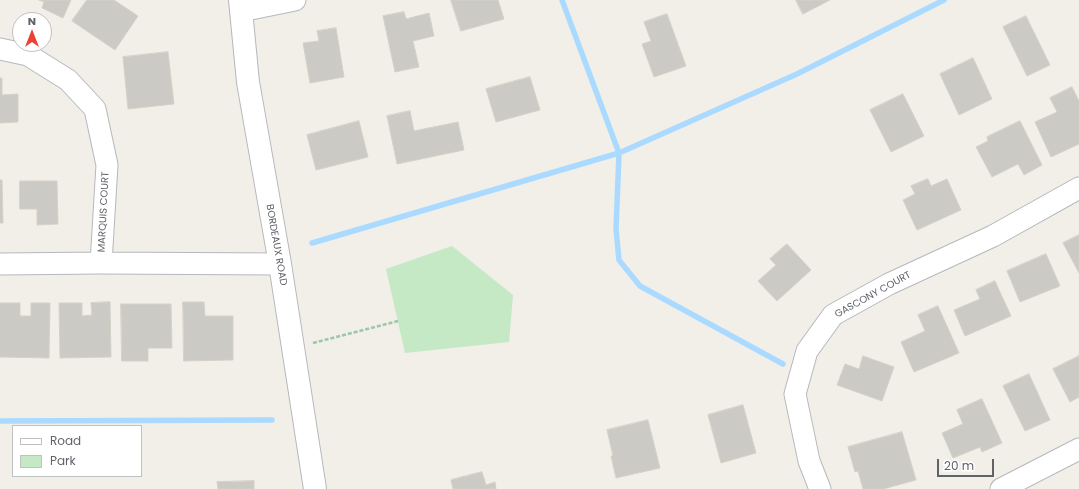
<!DOCTYPE html>
<style>
body{margin:0}
#map{position:relative;width:1079px;height:489px;overflow:hidden;background:#f1efe8;font-family:Poppins,sans-serif}
canvas{display:block}
.legend{position:absolute;left:12px;top:425px;width:130px;height:52px;box-sizing:border-box;background:#fff;border:1px solid #bfc1c3;margin:0;padding:5px 7px;list-style:none;font-size:12px;color:#5f6368}
.legend li{display:flex;align-items:center;gap:8px;height:20px}
.legend b{width:20px;border:1px solid #bfc1c3}
.north{position:absolute;left:12px;top:12px;width:40px;height:40px;box-sizing:border-box;background:#fff;border:1px solid #bfc1c3;border-radius:50%;rotate:0deg;font-size:11px;font-weight:700;line-height:16px;text-align:center;color:#5f6368}
.north::after{content:'';display:block;margin:auto;width:14px;height:18px;background:#ea4335;clip-path:polygon(50% 0,100% 100%,50% 72%,0 100%)}
.scale{position:absolute;left:937px;top:459px;width:57px;height:18px;box-sizing:border-box;border:2px solid #5f6368;border-top:0;padding-left:5px;font-size:12px;line-height:14px;white-space:nowrap;color:#5f6368;-webkit-text-stroke:3px #fff;paint-order:stroke}
</style>
<div id="map">
<canvas width="1079" height="489"></canvas>
<ul class="legend">
<li><b style="height:5px;background:#fff"></b>Road</li>
<li><b style="height:11px;background:#c5e8c5"></b>Park</li>
</ul>
<div class="north">N</div>
<div class="scale">20 m</div>
</div>
<script>
const c = document.querySelector('canvas').getContext('2d');
c.lineJoin = 'round';
function fill(path, color) {
  c.fillStyle = color;
  c.fill(path, 'evenodd');
}
function trace(path, color, width, dash) {
  c.strokeStyle = color;
  c.lineWidth = width;
  c.lineCap = dash ? 'butt' : 'round';
  c.setLineDash(dash || []);
  c.stroke(path);
}
function write(font, color, halo, rows, align = 'center') {
  c.font = font + ' Poppins,sans-serif';
  c.lineWidth = 4;
  c.setLineDash([]);
  c.textBaseline = 'middle';
  c.strokeStyle = halo;
  c.fillStyle = color;
  for (const [text, x, y, turn = 0] of rows) {
    c.save();
    c.translate(x, y);
    c.rotate((+turn || 0) * Math.PI / 180);
    c.textAlign = isNaN(turn) ? turn : align;
    if (halo) c.strokeText(text, 0, 0);
    c.fillText(text, 0, 0);
    c.restore();
  }
}
fill(new Path2D(`
 M452,246L513,295L509,342L405,353L386,269Z`), '#c5e8c5');
trace(new Path2D(`
 M562,0L619,153L616,229L619,260L640,286L783,364
 M312,243L619,153L797,74L944,0
 M0,421L272,420`), '#aadaff', 5.5);
const building = new Path2D(`
 M39,0H71L63,18L42,8L44,2Z
 M87,0H114L138,16L115,50L72,21Z
 M451,0H498L504,19L461,31Z
 M796,0H830L803,14Z
 M404,12L406,19L429,13L434,36L413,41L419,67L395,72L383,16Z
 M667,14L686,66L654,77L642,44L651,41L644,22Z
 M1026,16L1050,65L1027,76L1003,27Z
 M336,28L344,77L310,83L303,43L319,41L317,31Z
 M168,52L174,104L128,109L123,57Z
 M973,58L992,99L959,115L940,74Z
 M530,77L540,110L496,122L486,89Z
 M0,78H2V95L18,94V122L0,123Z
 M1072,87L1079,101V144L1051,157L1035,122L1057,112L1050,98Z
 M903,94L924,136L891,152L870,110Z
 M410,111L414,131L458,122L464,150L397,164L387,116Z
 M359,121L368,157L316,170L307,135Z
 M1020,121L1042,165L1024,175L1018,164L992,177L976,147L988,141L987,137Z
 M928,179L931,186L947,179L961,210L917,230L903,200L915,194L911,186Z
 M0,180H2L3,223H0Z
 M20,181H57L58,224L37,225V209H20Z
 M1079,235V273L1063,243Z
 M787,244L811,270L777,301L758,281L776,265L770,259Z
 M1046,254L1060,286L1020,302L1007,271Z
 M995,281L1011,316L965,336L954,310L980,299L976,290Z
 M110,302L111,357L60,358L59,303H82V316L92,315L91,303Z
 M183,302H204L205,316H233V360L184,361Z
 M0,303H20V316H31V303H50L49,358L0,357Z
 M121,304H171L172,348H148V361H122Z
 M938,306L959,353L914,372L901,342L925,331L918,315Z
 M863,356L894,367L882,401L837,385L845,364L859,369Z
 M1079,356V397L1070,402L1053,369Z
 M1029,374L1050,420L1025,431L1003,386Z
 M982,399L1002,443L982,452L980,447L953,458L942,433L963,424L957,410Z
 M743,405L756,453L721,463L708,415Z
 M648,420L660,468L616,478L611,456H613L607,430Z
 M902,432L916,480L883,489H863L858,471L855,472L848,447Z
 M482,472L486,485L495,482L496,489H453L451,480Z
 M254,481V489H218L217,482Z`);
fill(building, '#cccac5');
trace(building, '#d6d1c6', 1);
const minor = new Path2D(`
 M241,11L295,0
 M0,49L28,55L68,80L95,109L107,165L101,263
 M0,264L101,263L280,264
 M820,489L809,461L795,394L807,351L833,315L889,284L993,236L1079,188
 M1001,489L1079,449`);
const tertiary = new Path2D(`
 M240,0L248,82L280,264L315,489`);
trace(minor, '#b5b8bc', 23);
trace(tertiary, '#b5b8bc', 24);
trace(new Path2D(`
 M313,343L398,321`), '#9cc7a9', 2.5, [4, 2]);
trace(minor, '#fff', 21);
trace(tertiary, '#fff', 22);
write('10px', '#5f6368', '#fff', [
 ["MARQUIS COURT",104,212,-87],
 ["BORDEAUX ROAD",276,245,80],
 ["GASCONY COURT",873,295,-29]
]);
</script>
